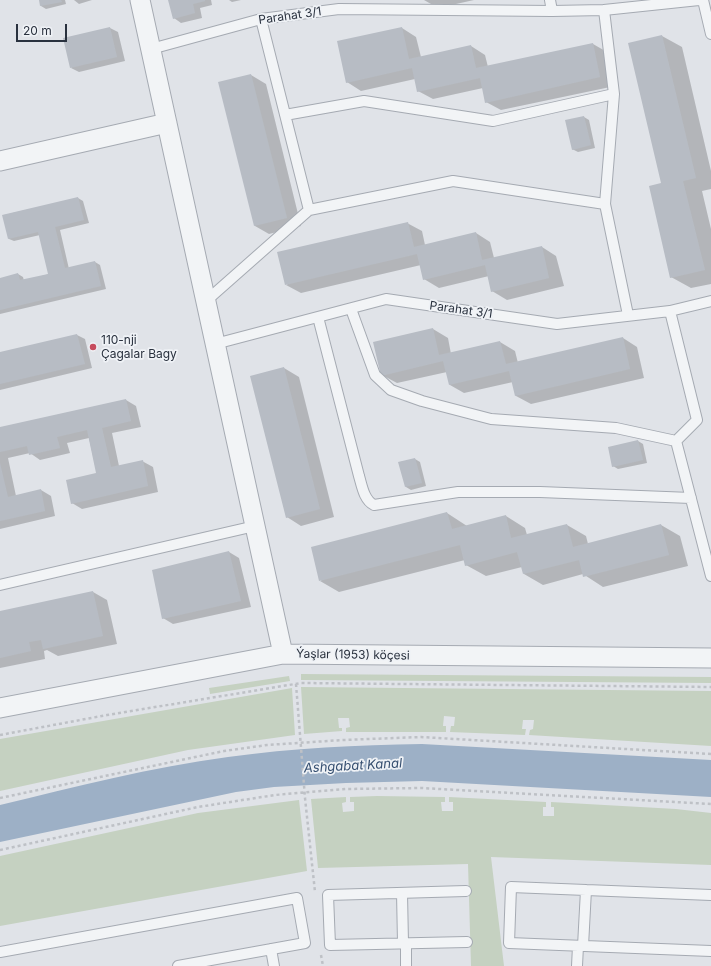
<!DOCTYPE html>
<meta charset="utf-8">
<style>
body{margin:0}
#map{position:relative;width:711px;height:966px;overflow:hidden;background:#e0e3e8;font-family:Inter,sans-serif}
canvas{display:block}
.scale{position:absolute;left:16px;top:24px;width:51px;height:18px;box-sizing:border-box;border:2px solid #29313e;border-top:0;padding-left:5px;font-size:12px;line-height:14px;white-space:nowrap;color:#29313e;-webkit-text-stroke:3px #eff2f6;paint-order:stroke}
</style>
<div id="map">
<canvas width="711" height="966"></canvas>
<div class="scale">20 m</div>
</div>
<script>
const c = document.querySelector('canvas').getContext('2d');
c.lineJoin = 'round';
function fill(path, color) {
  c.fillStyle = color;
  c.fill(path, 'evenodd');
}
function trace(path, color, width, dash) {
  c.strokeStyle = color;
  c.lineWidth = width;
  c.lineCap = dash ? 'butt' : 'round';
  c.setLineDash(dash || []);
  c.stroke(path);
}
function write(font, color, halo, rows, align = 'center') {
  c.font = font + ' Inter,sans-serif';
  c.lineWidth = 3.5;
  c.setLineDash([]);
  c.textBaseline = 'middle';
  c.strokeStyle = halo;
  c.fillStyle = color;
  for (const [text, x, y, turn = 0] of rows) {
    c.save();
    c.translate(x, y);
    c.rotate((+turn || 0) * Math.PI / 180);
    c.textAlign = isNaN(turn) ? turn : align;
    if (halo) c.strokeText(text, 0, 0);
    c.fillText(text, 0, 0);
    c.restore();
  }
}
fill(new Path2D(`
 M301,674L711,677V683L301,680Z
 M289,676L290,681L210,694L209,688Z
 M301,687L711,691V746L529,735L530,730L533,729L534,720H523L522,729H526L525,735L450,732L451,726H454L455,717L444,716L443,726H446V732H346V728L350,727L349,718H338L339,728H342V731L304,734Z
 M292,688L295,735L188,750L0,791V739Z
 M377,796L445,797V802H441L442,811H453V802H449V797L546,802V807H543V816H554V807H551V802L676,809L711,813V865L491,857L504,966H471L468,864L318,868L311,799L346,797V802L342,803L343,812L354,811V802H350V797Z
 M299,800L307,871L0,926V856L198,813Z`), '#c5d1c1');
fill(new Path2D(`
 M422,744L711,760V797L422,781L346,783L274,787L236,792L0,842V805C75,787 152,767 228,757C293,748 357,745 422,744Z`), '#9db0c6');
fill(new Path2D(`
 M40,0H65L66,4L46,9L41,6Z
 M74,0H92L79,4Z
 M169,0H211L212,5L200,8L202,18L181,23L174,18Z
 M229,0H241L232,2Z
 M424,0H474L438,8Z
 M110,28L118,32L125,61L79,72L71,68Z
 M402,28L416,37L421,57L471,46L485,55L488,67L593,44L607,52L615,86L501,110L486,102L483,88L433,99L418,91L415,79L361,91L347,82Z
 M662,36L682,47L711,171V189L702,191L711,229V284L691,288L671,277L662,184L629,44Z
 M251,75L266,84L301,226L269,234L255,226Z
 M584,117L589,120L595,148L578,152L572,149Z
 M78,198L83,201L89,223L60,230L69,269L95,262L100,265L106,289L0,314V279L18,274L23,277L24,281L49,274L40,235L14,241L9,239L4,215Z
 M407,223L422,231L425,245L476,233L490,242L494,258L542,247L556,256L564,286L507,300L492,291L489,276L439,288L424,279L421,265L301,293L286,285Z
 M433,329L448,338L451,354L500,342L515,351L518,363L623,338L637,347L644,378L531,404L516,396L513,382L464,393L450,385L447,372L397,383L382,375Z
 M77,335L85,339L92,368L0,390V353Z
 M284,368L299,377L334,517L301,526L287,517Z
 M126,400L136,406L141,427L112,433L119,466L142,461L153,467L158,492L82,509L72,503L97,474L89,438L67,443L70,453L40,460L30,453L8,458L16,496L41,490L51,496L55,516L0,529V428Z
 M638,441L643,444L647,463L618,469L613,466Z
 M415,459L420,462L426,486L411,490L406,487L400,462Z
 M447,513L467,526L506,516L525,528L527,535L567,525L586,536L588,544L661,525L680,536L688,566L603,587L583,574L543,585L524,574L522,567L486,576L466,565L465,560L339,592L320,581Z
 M229,552L239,558L251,607L173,624L163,618Z
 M93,592L107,600L117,644L58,656L47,650L44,651L45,659L0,668V612Z`), '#0003');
fill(new Path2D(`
 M39,0H61L62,2L40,6Z
 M168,0H205V1L193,4L195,13L173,19Z
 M110,27L117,57L70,68L63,38Z
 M402,27L409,59L471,45L476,68L593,43L600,77L485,103L480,78L417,92L412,68L346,83L337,41Z
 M662,35L696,178L683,181L705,270L670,278L649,186L661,183L628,43Z
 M251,74L287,218L254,226L218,82Z
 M584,116L591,145L572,150L565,120Z
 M78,197L84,220L55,227L65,268L95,261L101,286L0,310V278L18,273L20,280L48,274L38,232L8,239L2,215Z
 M408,222L414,247L476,232L482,260L542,246L549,278L491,292L485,265L423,280L417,254L285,285L277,252Z
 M433,328L439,355L500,341L506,364L623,337L630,369L515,396L509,371L449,385L443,361L381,376L373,342Z
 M77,334L85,364L0,384V352Z
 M284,367L320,509L286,518L250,376Z
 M126,399L131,421L102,428L111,467L143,460L148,486L71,504L66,480L96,473L87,430L57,437L60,448L29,455L27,446L0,452V427Z
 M638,440L643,460L612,467L608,447Z
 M415,458L422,483L405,487L398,462Z
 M0,463L8,497L41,489L45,511L0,521Z
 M447,512L452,529L506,515L511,538L567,524L573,547L661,524L669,555L583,577L579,560L523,574L517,552L465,566L460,545L319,581L311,547Z
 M229,551L241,601L162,619L152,570Z
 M93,591L103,636L43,649L41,640L29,642L31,651L0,658V611Z`), '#b7bcc4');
const lane = new Path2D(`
 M550,0L552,11
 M703,0L711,34
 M604,10L614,94L605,204L628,315
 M151,49L261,19L339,9L552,11L604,10L699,0
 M285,115L364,101L493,121L614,94
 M309,210L453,181L605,204
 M206,301L309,210L261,19
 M351,309L375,375L391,390L422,401L491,419L616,428L676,441
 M670,311L697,420L676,441L711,576
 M318,317L359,476C362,486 364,500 374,505L458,492H540L691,498
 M215,344L386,299L557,324L670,311L711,301
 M0,585L255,526
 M466,891L328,895L330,945L467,942
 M402,893L403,943
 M711,895L511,887L509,943L711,951
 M406,943V966
 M583,946L586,890
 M271,949L274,966
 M0,952L297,898L305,943L178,966
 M577,966L578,946`);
const street = new Path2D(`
 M140,0L283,654
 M0,161L167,123
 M0,708L283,654L711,658`);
trace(lane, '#a5aab2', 12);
trace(street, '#a5aab2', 21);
trace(new Path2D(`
 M296,684L305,798L315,892
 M0,735L107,715L301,683L711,687
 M0,798L224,751L267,745L343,740L421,737L711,754
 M0,850L198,807L275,795L346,789L421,788L711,804
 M321,955L323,966`), '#bec1c6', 2.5, [3, 3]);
trace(lane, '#f2f4f6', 10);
trace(street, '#f2f4f6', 19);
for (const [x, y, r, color] of [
 [93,347,4,"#c64b5d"]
]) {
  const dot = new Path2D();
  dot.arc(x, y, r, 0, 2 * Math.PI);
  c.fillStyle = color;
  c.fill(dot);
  trace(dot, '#eff2f6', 1.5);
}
write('12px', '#29313e', '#eff2f6', [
 ["Parahat 3/1",290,16,-8],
 ["Parahat 3/1",461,310,8],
 ["Ýaşlar (1953) köçesi",353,655,1]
]);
write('12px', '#29313e', '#eff2f6', [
 ["110-nji",101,340],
 ["Çagalar Bagy",101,354]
], 'left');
write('italic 13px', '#364f70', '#eff2f6', [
 ["Ashgabat Kanal",353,766,-3]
]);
</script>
